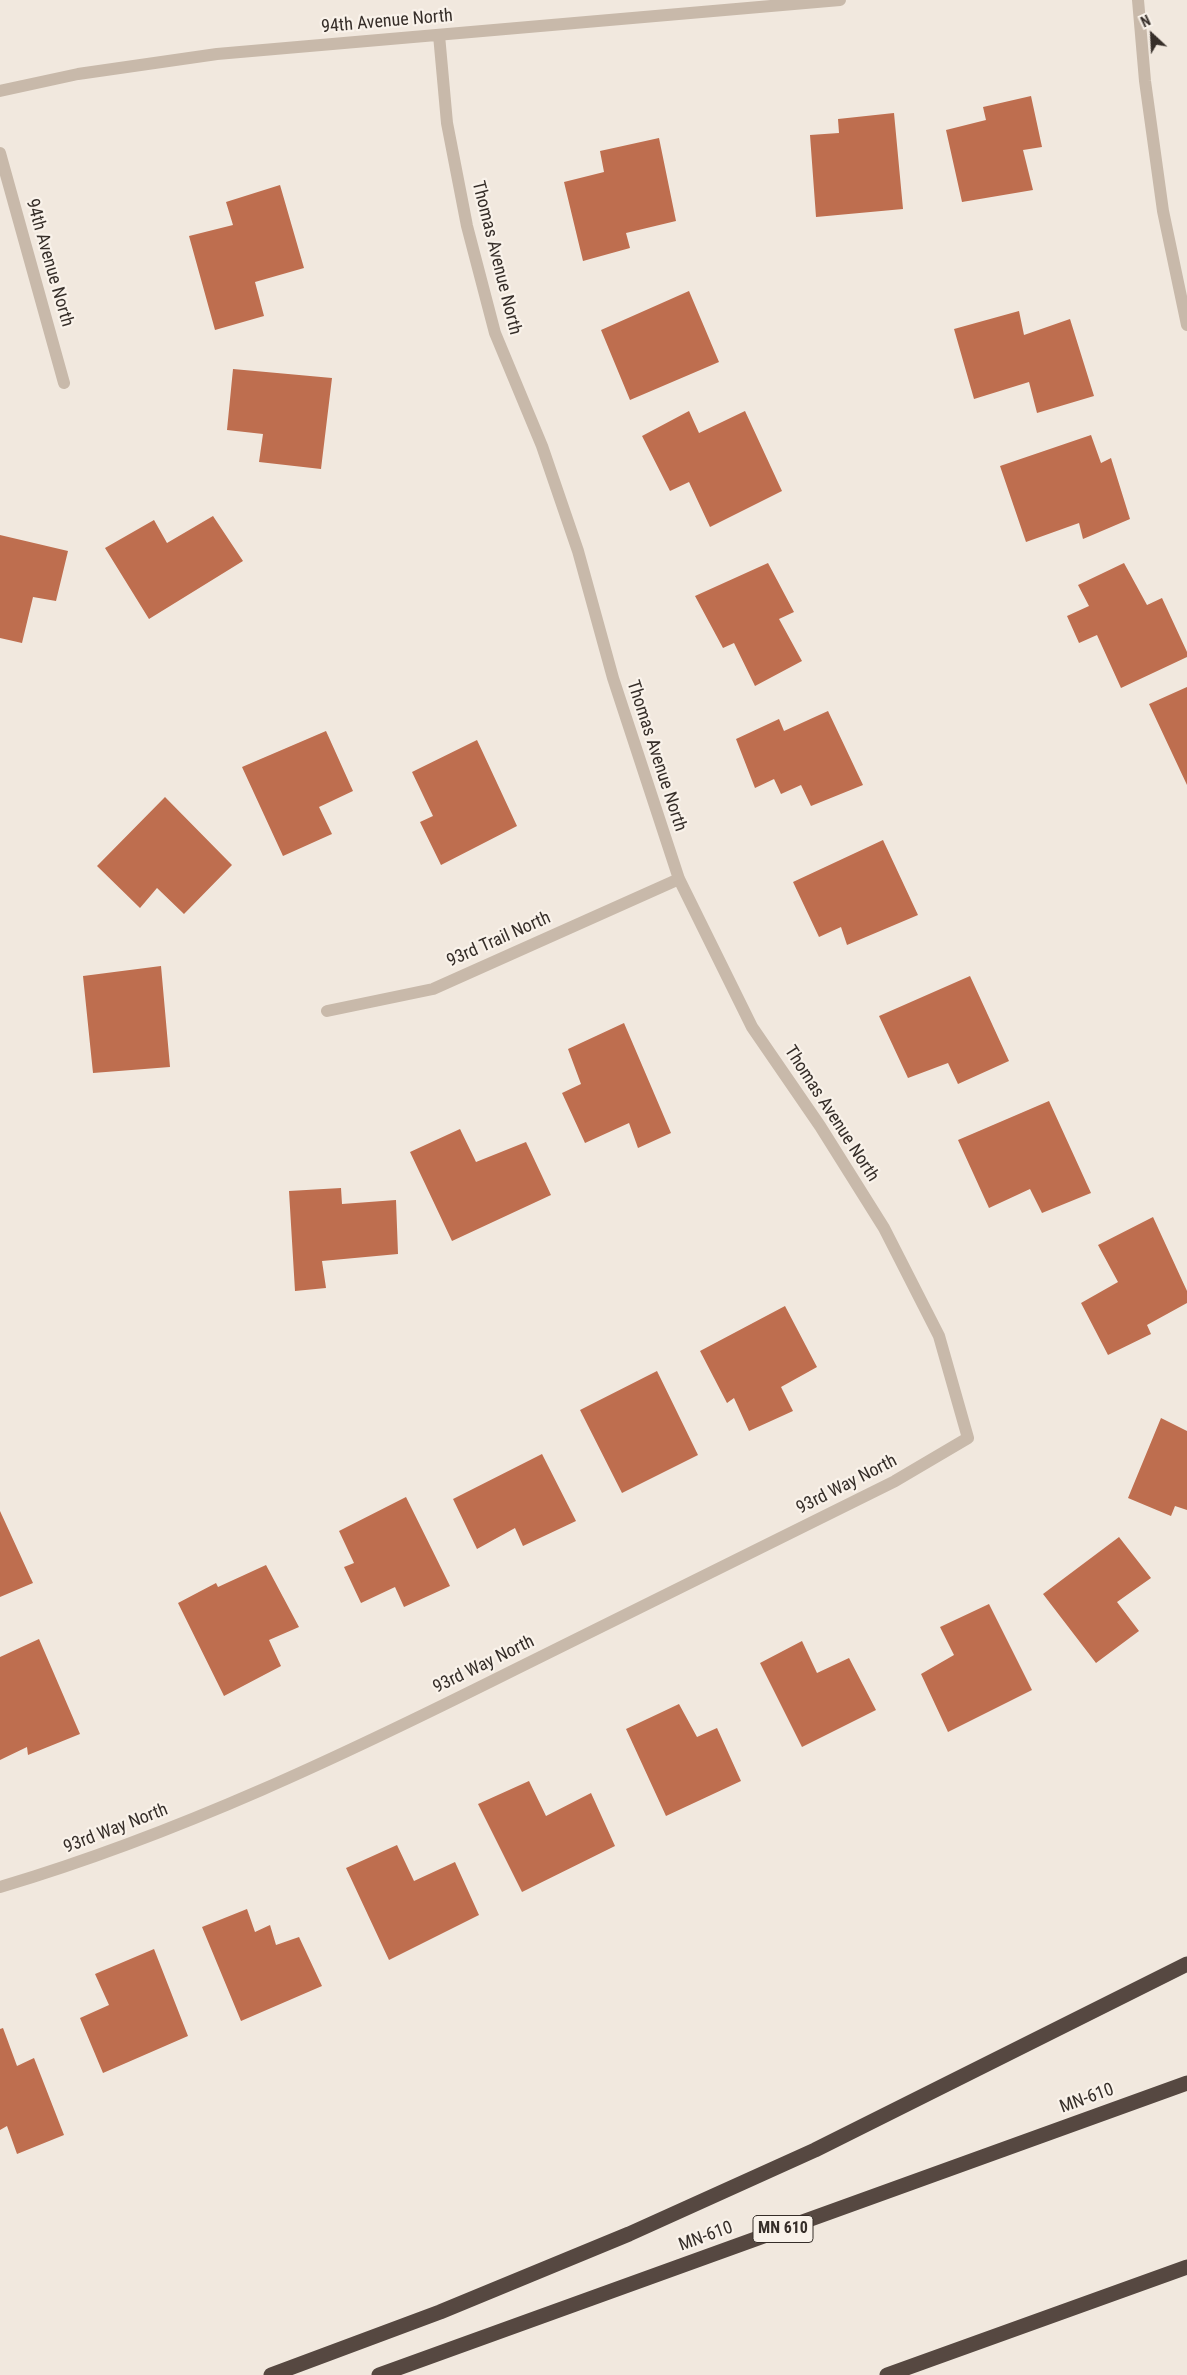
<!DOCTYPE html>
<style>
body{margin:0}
#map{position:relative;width:1187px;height:2375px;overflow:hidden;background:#f1e8de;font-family:"Roboto Condensed",sans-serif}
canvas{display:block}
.north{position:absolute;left:1127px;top:10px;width:50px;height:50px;-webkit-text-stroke:4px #f9f2ea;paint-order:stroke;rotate:335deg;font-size:14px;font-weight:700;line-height:20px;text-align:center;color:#362e29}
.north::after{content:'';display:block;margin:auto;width:18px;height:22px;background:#362e29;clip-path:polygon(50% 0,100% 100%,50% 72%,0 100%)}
</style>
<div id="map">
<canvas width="1187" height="2375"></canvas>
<div class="north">N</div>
</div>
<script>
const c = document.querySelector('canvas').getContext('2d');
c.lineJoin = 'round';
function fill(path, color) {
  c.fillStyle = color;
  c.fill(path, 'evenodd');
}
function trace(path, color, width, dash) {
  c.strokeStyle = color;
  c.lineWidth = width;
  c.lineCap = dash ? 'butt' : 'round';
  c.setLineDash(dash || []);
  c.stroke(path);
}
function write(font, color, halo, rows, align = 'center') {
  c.font = font + ' "Roboto Condensed",sans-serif';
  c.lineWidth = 4.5;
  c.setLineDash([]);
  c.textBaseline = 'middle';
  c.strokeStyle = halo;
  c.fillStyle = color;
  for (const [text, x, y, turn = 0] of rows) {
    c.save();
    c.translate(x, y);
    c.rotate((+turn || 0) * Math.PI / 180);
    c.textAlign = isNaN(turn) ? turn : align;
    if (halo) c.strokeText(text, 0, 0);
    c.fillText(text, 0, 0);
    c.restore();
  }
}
fill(new Path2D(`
 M1031,96L1042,147L1023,150L1033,190L962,202L946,130L986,120L983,107Z
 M894,113L903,209L816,217L810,135L839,133L838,119Z
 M659,138L676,221L626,233L630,248L583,261L564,182L604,172L600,151Z
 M280,185L304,268L255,282L264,316L215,330L189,236L233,225L226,202Z
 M689,291L719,362L630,400L601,330Z
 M1019,311L1024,335L1070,319L1094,396L1037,413L1029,382L974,399L954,329Z
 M233,369L332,378L321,469L259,462L263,434L227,430Z
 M689,411L699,433L745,411L782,491L710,527L689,482L670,491L642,436Z
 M1091,435L1101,463L1111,458L1130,519L1083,539L1079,523L1026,542L1000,466Z
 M213,516L243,561L149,619L105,548L154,520L167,543Z
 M0,535L68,551L56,601L33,597L22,643L0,638Z
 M768,563L794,612L779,619L802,661L755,686L734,643L723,648L695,596Z
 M1124,563L1147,605L1162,598L1187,652V657L1121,688L1097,635L1079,643L1067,616L1089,606L1078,585Z
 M1187,687V785L1149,704Z
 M828,711L863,785L811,806L801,785L781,794L774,779L755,788L736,739L779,719L784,731Z
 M326,731L353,791L319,807L332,834L283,856L242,767Z
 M477,740L517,826L441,865L420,822L433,816L412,772Z
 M165,797L232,865L184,914L157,888L140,908L97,866Z
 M883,840L918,915L847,945L841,927L819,937L793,882Z
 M161,966L170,1067L93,1073L83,976Z
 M970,976L1009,1061L958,1084L948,1063L908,1078L879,1016Z
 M624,1023L671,1133L638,1148L629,1123L585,1143L562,1093L581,1084L568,1049Z
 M1049,1101L1091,1193L1042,1213L1030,1189L989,1208L958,1140Z
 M460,1129L476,1162L526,1142L551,1195L452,1241L410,1152Z
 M341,1188L342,1204L396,1200L398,1254L322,1261L326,1288L295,1291L289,1191Z
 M1153,1217L1187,1291V1303L1147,1325L1151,1334L1108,1355L1081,1303L1118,1282L1098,1245Z
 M785,1306L817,1367L781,1387L793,1411L749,1431L734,1398L727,1403L700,1351Z
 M657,1371L698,1455L622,1493L580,1410Z
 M1161,1418L1187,1431V1510L1175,1506L1171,1516L1128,1498Z
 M542,1454L576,1521L523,1546L515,1528L477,1549L453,1499Z
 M406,1497L450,1586L404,1607L395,1587L361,1603L344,1567L354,1563L339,1531Z
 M0,1511L33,1583L0,1597Z
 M1119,1537L1151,1578L1117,1602L1139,1631L1096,1663L1043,1594Z
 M266,1565L299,1627L269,1640L281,1666L224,1696L178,1603L216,1583L218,1587Z
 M989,1604L1032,1690L948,1732L921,1674L954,1655L940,1627Z
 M39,1639L80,1734L28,1755L27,1747L0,1760V1657Z
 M802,1641L817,1673L849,1658L876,1710L802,1747L760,1663Z
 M679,1704L697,1737L717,1728L741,1781L666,1816L626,1729Z
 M529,1781L546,1816L591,1793L615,1846L522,1892L478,1804Z
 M397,1845L414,1881L455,1862L479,1915L389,1960L346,1868Z
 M247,1909L255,1932L270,1925L276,1945L299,1937L322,1986L241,2021L202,1927Z
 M154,1949L188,2036L103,2073L80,2018L109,2005L95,1974Z
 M3,2028L17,2066L34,2058L64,2135L17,2154L7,2126L0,2130V2029Z`), '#be6e4f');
trace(new Path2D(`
 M1138,0L1145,81L1163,211L1187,325
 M0,91L78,74L217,54L840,0
 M0,153L64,383
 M327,1011L433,989L679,879
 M0,1887C179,1834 348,1753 514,1670C641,1607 768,1544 895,1481L968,1438L939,1336L884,1228L820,1126L752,1027L679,879L613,678L578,551L542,446L495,333L467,226L447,123L439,35`), '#c8b9aa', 12);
trace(new Path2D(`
 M271,2375L440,2312L629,2234L815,2150L1187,1964
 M379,2375L1187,2083
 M887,2375L1187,2267`), '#564841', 15);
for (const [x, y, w] of [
 [783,2229,60]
]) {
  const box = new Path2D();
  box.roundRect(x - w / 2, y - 13.5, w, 27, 4);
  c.fillStyle = '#f9f2ea';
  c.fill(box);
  trace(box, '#362e29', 1);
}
write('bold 16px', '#362e29', null, [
 ["MN 610",783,2229]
]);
write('18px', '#362e29', '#f9f2ea', [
 ["94th Avenue North",387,22,-5],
 ["Thomas Avenue North",496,258,76],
 ["94th Avenue North",49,263,74],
 ["Thomas Avenue North",656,756,72],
 ["93rd Trail North",499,940,-24],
 ["Thomas Avenue North",831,1114,57],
 ["93rd Way North",847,1485,-27],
 ["93rd Way North",484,1665,-26],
 ["93rd Way North",116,1829,-21],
 ["MN-610",1087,2099,-20],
 ["MN-610",706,2237,-20]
]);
</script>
